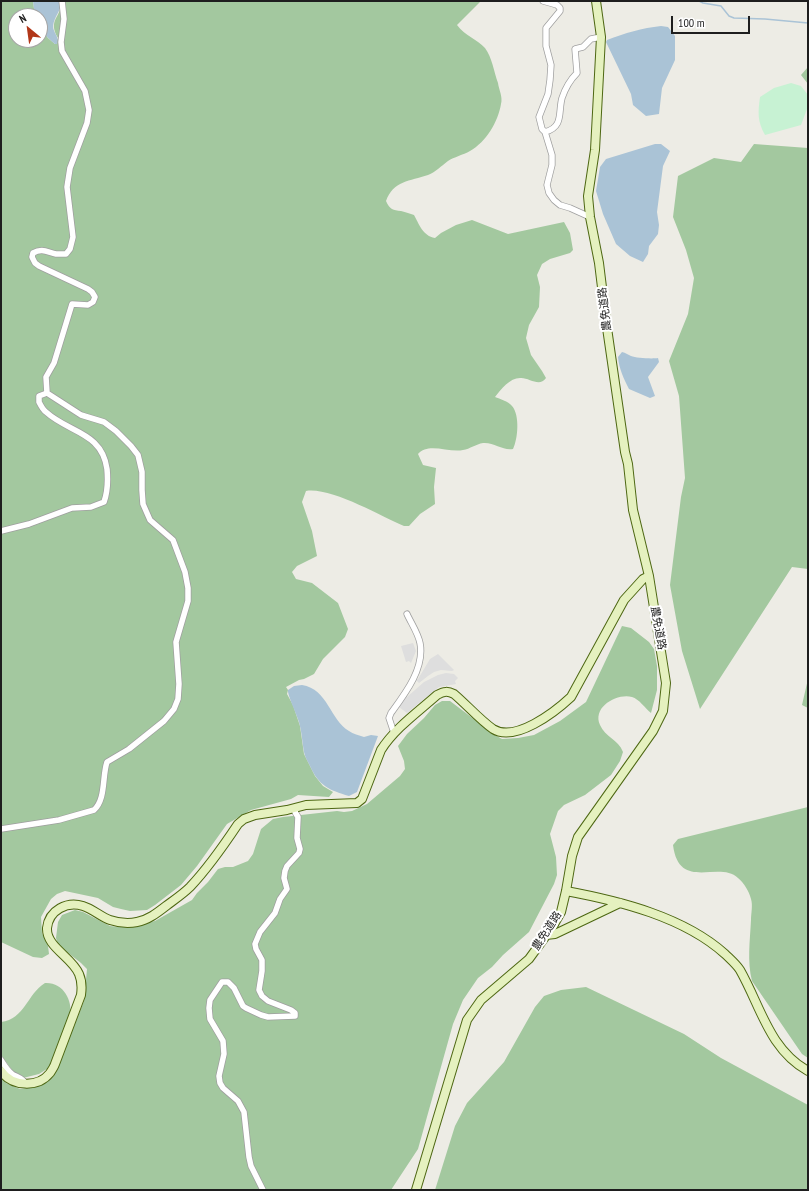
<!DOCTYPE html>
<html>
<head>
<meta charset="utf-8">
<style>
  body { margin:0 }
  #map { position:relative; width:809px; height:1191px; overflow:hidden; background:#edece5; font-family:"PT Sans Narrow",sans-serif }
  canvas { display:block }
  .frame { position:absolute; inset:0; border:2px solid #1e1e1e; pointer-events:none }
  .north { position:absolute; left:8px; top:8px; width:40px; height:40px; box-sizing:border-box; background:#fff; border:1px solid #a5a5a5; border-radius:50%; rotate:331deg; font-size:11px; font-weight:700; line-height:16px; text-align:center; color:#1e1e1e }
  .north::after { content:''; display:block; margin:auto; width:14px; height:18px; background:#b23719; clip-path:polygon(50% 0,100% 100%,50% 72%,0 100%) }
  .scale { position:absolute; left:671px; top:16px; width:79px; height:18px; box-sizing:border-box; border:2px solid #1e1e1e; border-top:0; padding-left:5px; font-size:12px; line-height:14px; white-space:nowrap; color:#1e1e1e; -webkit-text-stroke:3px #fff; paint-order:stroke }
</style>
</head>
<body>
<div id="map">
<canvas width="809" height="1191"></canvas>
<div class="frame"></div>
<div class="north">N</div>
<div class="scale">100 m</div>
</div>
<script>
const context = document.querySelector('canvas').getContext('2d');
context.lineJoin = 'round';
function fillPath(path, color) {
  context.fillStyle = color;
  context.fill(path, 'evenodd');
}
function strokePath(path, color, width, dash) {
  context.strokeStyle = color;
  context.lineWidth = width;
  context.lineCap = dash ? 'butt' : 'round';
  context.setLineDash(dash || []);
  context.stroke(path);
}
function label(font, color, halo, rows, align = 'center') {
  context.font = font + ' "PT Sans Narrow","Noto Sans JP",sans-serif';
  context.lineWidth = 4;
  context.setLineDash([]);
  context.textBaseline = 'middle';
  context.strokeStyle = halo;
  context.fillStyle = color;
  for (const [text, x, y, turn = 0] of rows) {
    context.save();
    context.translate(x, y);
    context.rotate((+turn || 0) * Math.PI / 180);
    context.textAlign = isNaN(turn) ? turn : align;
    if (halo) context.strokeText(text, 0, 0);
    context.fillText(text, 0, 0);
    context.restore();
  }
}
const forest = new Path2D(`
  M1,1H33L35,16H16V40H40V26L48,38L55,44L58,38C47,19 62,18 61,1H481L457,25C465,36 477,39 485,48C492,57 494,72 498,83C499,90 503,97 501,104C498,122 486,142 470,151C463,155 454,157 448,161C441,166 436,172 428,175C410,181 393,181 386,201C390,210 393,210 401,211C406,212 410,214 414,215C419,224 423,236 435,238L441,233L456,225L472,220L508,234L564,222L570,233L573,250L570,253L550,259L542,264L537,275L540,287L539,307L529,325L526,338L531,355L542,371L546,378C539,388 529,377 520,378C510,378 501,389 495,397C500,399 508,401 512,406C520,415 518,439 513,449C503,451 494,442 483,443C476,444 470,449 463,450C449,453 428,442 418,454L423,465L436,468L434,487L435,504L420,514L409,526H404C380,516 331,487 306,491L302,502L312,531L317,556L297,566L292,572L296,579L312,583L338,603L348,629L345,637L323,659L314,674L304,679L299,680L286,687L288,690L287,694L293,705L300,726L304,754L315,776L323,786L333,792L329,797L298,795L291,799L251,810L227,824L197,866L181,885L155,905L147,910L130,911L121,909L113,907L98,898L65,891L57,894L51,899L41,917L42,933L48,946L49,954L42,958L33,957L1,942Z
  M808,67V84L801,75Z
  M754,144L808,148V569L792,567L700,709L682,651L670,585L681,497L685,478L679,396L669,361L688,314L694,278L686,250L673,217L678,176L714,158L741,162Z
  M622,626L631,628L649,642L654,649L657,666V690L651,713C645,708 639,699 632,697C617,693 592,707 600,725C605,737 618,739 623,752L620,761L611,775L585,795L564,805L558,811L550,834L556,857L557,875L554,884L529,932L503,955L492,967L478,978L463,1000L453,1024L418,1149L391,1190H1V1076L6,1083L20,1089L33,1087L45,1083L56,1071L84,1001L87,969L81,963L58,945L56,938L58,922L62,915L75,910L83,912L110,926L118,927L155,921L192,900L197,893L208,882L218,869L225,867H233L248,861L253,854L261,829L273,819L283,817L337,811L344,812L352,811L367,804L400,776L405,769L404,761L398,746L407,734L424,718L435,705L442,701H450L495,735L502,739L518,738L534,735L560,721L586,702Z
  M808,679V708L802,705Z
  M808,807V1058L802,1054L752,981C747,961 750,941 751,920C751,914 753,905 751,899C749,891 744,883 738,878C719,860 679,892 673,845L678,839Z
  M45,983C63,982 73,1000 70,1016L50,1067L39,1074L23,1078L15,1074L1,1055V1022C25,1019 27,994 45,983Z
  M586,987L684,1034L721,1058L808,1105V1190H435L455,1126L467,1103L504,1062L535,1007L544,996L561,990Z`);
const park = new Path2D(`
  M791,83L801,86L808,95L807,109L801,125L765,135C757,121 758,112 760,97L774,88Z`);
const parking = new Path2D(`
  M413,643L416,651L411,663L409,661L406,662L401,646Z
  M438,654L454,670L452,671L441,670L434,672L428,676L419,683L416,680L418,679L430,659Z
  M446,673L454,674L458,678L455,681L456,684L439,687L407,713L399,707L406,696L407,697L424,682L438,675Z`);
const water = new Path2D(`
  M33,1H61C62,10 54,16 53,26C53,33 60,37 57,44H55C44,35 40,30 40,16H35Z
  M661,26L668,27L675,36V60L662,88L659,114L646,116L633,105L631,94L606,42L607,40C625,33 642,28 661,26Z
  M655,144H661L670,151L663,166L657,212L659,225L658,234L649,246L648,254L643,262L630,256L616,244L603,214L596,191L600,167L606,159Z
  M622,352C626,353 627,354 631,356C636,358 652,359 658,358L659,362L648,377L655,396L650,398L629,389C624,379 619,369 618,357Z
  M302,685C328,689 330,720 349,731C353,734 359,735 364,737L371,735L378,736L357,792L349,796C329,790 319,786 310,766C308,762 305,757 304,752C302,742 302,732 299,722C297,715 287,694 288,690L294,686Z`);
const stream = new Path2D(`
  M699,1L703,3L721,6L729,16L734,18L765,19L808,23`);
const street = new Path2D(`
  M543,1L557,5L560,8V11L546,28V46L551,65L550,80L548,94L539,117L542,129L545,132L552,155V165L547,185L549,193L554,200L560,205L570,208L590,217
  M545,132C564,127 558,112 562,98C565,89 570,80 577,73L575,49L583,47L591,39L601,37
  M47,393L46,377L54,363L72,304L88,305L93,302L95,297L92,292L88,289L39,266L35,263L32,257L33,253C42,248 47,252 56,254C59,254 63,254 66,254L70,249L73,237L67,187L70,168L87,123L89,110L85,91L62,51L61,42L64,19L62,1
  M1,531L29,524L72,508L91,507L104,502C108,491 108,480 107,469C102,432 69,433 46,412C43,410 41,406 39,402V396L47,393
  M394,733L389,718L391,713C405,694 425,668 420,643C418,633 411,623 407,614
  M1,829L59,820L94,810C106,799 102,777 107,762L129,749L164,721L174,709L178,699L179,684L176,642L188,601V588L185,572L173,540L150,520L143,504L142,490V472L138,455L131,446L116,431L104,422L81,415L47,393
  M1,1060C4,1065 7,1070 12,1074C17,1077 23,1078 26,1084
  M263,1190L251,1166L249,1157L244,1112L238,1101L223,1088L220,1083L219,1076L224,1054L223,1041L210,1019L209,1008L210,1000L222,982H228L234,988L243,1006L246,1008L261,1015L268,1017L295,1016V1013L291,1010L268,1001L262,996L259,990L262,971V960L256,949L255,944L260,932L275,913L280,899L287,889L284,878L285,871L287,866L299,853L300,849L297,838L298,817L295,812L296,809`);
const secondary = new Path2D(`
  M566,891C620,901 684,917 725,954C730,959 736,964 740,970C761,1007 769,1049 808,1071
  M546,935L555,934L620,903
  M1,1071C12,1087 38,1088 50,1073C52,1070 54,1067 55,1064L81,995C82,988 82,981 79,974C72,957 46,947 47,928C49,910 67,901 83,906C93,909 101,917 110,920C119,923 128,924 137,922C148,920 157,913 166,906C174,900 183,894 190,887C208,868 224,845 238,824L244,819L255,815L287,810L306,805L357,803L362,799L381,750C395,728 418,712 437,695C444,691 448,691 454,694C467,705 480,720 493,729C515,743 555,712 571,697L624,600L643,579L649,576
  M416,1190L467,1020L481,1000L529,959L553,926L561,912L566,891L572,856L578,837L653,731L663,711L666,683L649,576L633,510L628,464L625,452L607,328L599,263L590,217L588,196L595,150L601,37L596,1`);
const streetNames = [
  ["農免道路",605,309,-97],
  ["農免道路",658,628,80],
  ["農免道路",547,931,-57]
];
fillPath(forest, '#a3c89f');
fillPath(park, '#c7f2d3');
fillPath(parking, '#dedede');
fillPath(water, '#aac3d6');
strokePath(stream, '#aac3d6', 1.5);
strokePath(street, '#9f9f9f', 7);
strokePath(secondary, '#4d6712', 10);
strokePath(street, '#fff', 5.5);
strokePath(secondary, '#e5f1bf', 8);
label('11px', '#1e1e1e', '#fff', streetNames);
</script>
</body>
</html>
